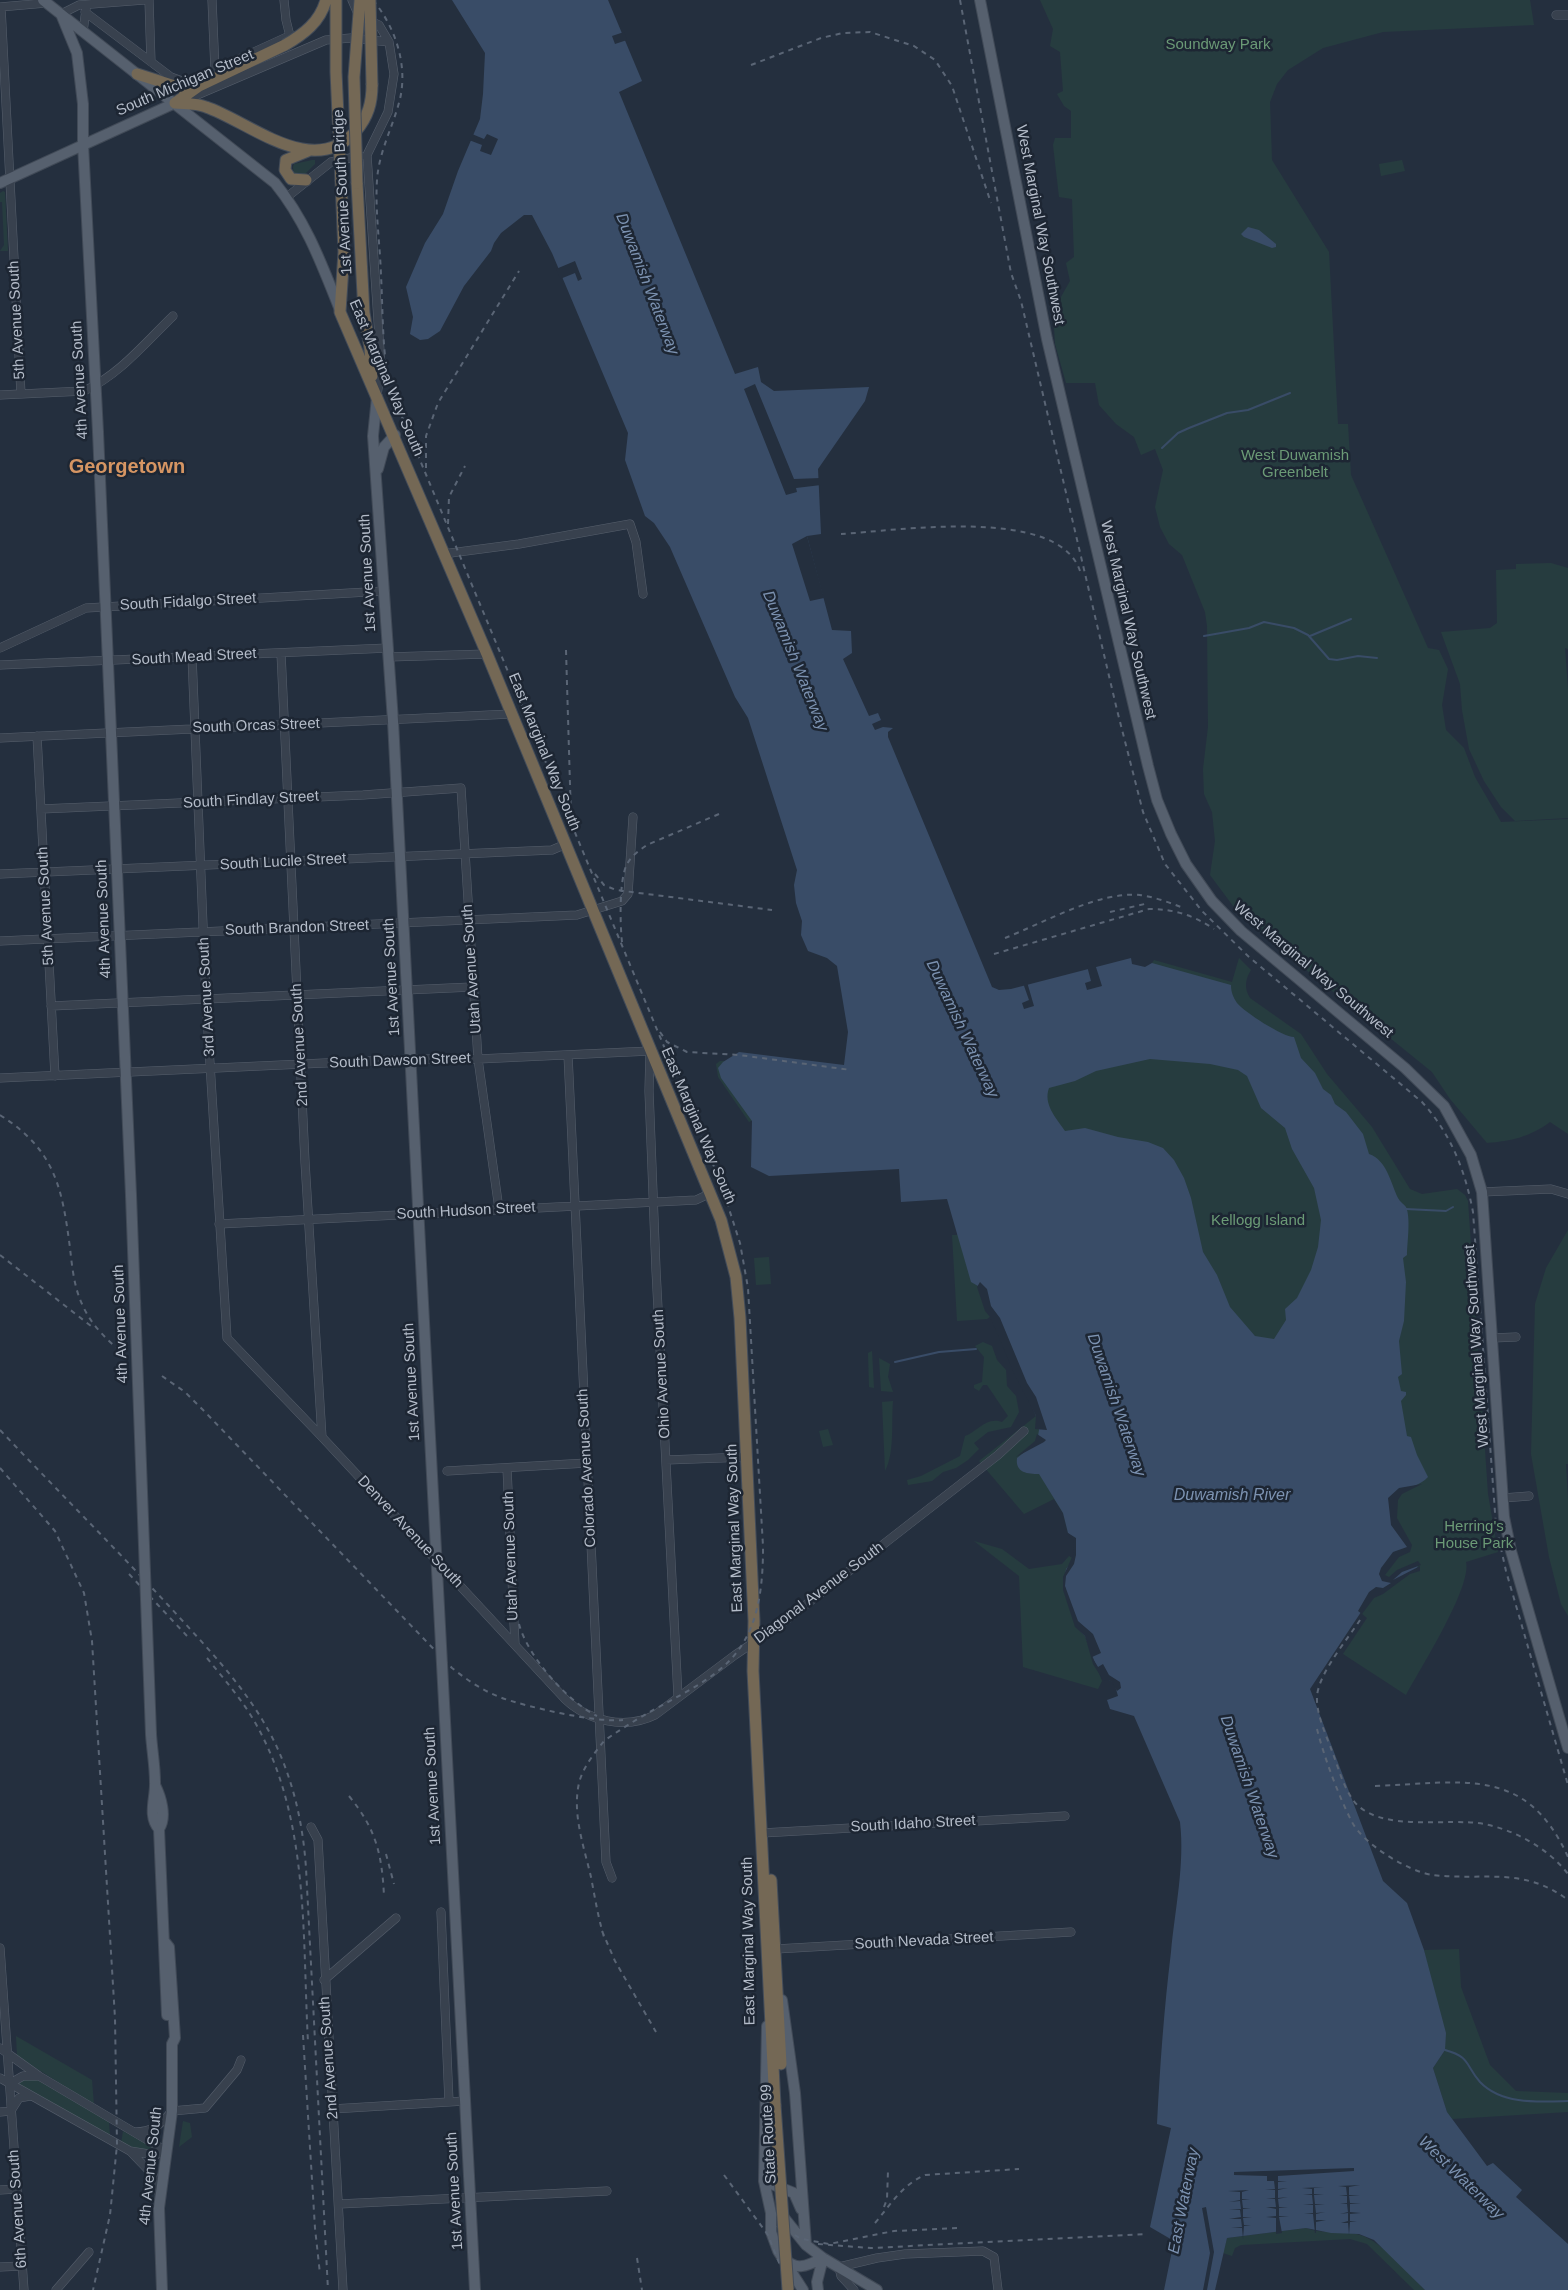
<!DOCTYPE html>
<html>
<head>
<meta charset="utf-8">
<style>
  body { margin:0 }
  canvas { display:block; background:#242f3e }
</style>
</head>
<body>
<canvas width="1568" height="2290"></canvas>
<script>
const context = document.querySelector('canvas').getContext('2d');
context.lineJoin = 'round';
function fillPath(path, color) {
  context.fillStyle = color;
  context.fill(path, 'evenodd');
}
function strokePath(path, color, width, dash) {
  context.strokeStyle = color;
  context.lineWidth = width;
  context.lineCap = dash ? 'butt' : 'round';
  context.setLineDash(dash || []);
  context.stroke(path);
}
function label(font, color, halo, rows, align = 'center') {
  context.font = font + ' Arial,sans-serif';
  context.lineWidth = 5;
  context.setLineDash([]);
  context.textBaseline = 'middle';
  context.strokeStyle = halo;
  context.fillStyle = color;
  for (const [text, x, y, turn = 0] of rows) {
    context.save();
    context.translate(x, y);
    context.rotate((+turn || 0) * Math.PI / 180);
    context.textAlign = isNaN(turn) ? turn : align;
    if (halo) context.strokeText(text, 0, 0);
    context.fillText(text, 0, 0);
    context.restore();
  }
}
const green = new Path2D(`
  M1040,0H1530L1534,25L1383,32L1323,48L1288,70L1277,84L1270,102L1272,160L1329,252L1338,424H1348L1351,475L1428,648L1439,650L1448,669L1442,705L1446,730L1464,748L1475,777L1501,822L1568,819V1134L1550,1122C1530,1137 1511,1141 1487,1143L1450,1099L1432,1072L1242,918L1210,875L1215,841L1212,812L1204,794L1203,769L1208,727L1207,626L1205,612L1182,555L1169,544L1160,527L1155,507L1163,470L1155,449L1141,455L1134,437L1116,424L1099,405L1095,383H1066L1055,344L1053,311L1070,281L1066,263L1074,257L1072,199L1059,197L1053,145L1055,138H1071V111L1064,106L1057,94L1063,91L1060,52L1050,46L1053,29Z
  M312,160H315V164L303,176L294,175L293,167L294,164Z
  M1402,160L1405,171L1381,176L1379,164Z
  M3,191L5,192L8,251H0L4,245L2,202H0V193Z
  M1551,563L1568,568V649L1565,648L1568,689V818L1515,821L1501,807L1484,781L1469,749L1462,710L1460,684L1441,632L1490,628L1497,623L1496,570L1516,569V564Z
  M1239,958L1251,970C1245,979 1244,989 1250,998L1301,1034L1327,1074L1372,1127L1410,1189L1422,1194L1457,1189L1465,1195L1468,1201L1488,1494L1498,1552L1466,1562C1472,1587 1420,1669 1406,1695L1343,1654L1367,1618L1361,1613L1369,1600L1390,1579L1384,1578L1398,1527L1393,1506L1406,1486L1374,1222L1152,963L1154,960L1232,982Z
  M1152,1046L1235,1053L1332,1181L1317,1404L1082,1147L1035,1112L1047,1074Z
  M720,1061H724L757,1118L749,1122L718,1077L716,1064Z
  M957,1229L991,1316L987,1319L957,1321L952,1235H957Z
  M1568,1230V1464H1566L1568,1500V1616L1561,1604L1549,1557L1531,1454L1535,1304L1546,1268Z
  M769,1257L771,1284L756,1285L754,1258Z
  M983,1342L992,1346L997,1360L1006,1370L1007,1386L1016,1396L1019,1412L1011,1427L988,1432L974,1443L979,1449L968,1460L956,1468L943,1472L932,1481L908,1485L907,1480L921,1476L960,1456L965,1436C977,1432 986,1416 1002,1422L1008,1416L987,1385H983L979,1391L974,1388V1385L982,1382L984,1357L975,1346Z
  M872,1351L874,1388L869,1387L868,1353Z
  M879,1358L890,1364L888,1377L893,1392L881,1391Z
  M1018,1377L1075,1465L1085,1636L1102,1681L1098,1689L1023,1667L1019,1576L974,1541L1002,1549L1029,1569L1062,1564L1069,1556L1074,1559V1564L1076,1538L1068,1533L1063,1513L1054,1499L1024,1514L979,1461L1036,1416Z
  M893,1401C891,1423 895,1452 885,1471L882,1402Z
  M828,1429L833,1445L823,1447L819,1431Z
  M1459,1949L1461,1987L1490,2065L1516,2091L1568,2093V2112L1452,2119L1447,2112L1433,2068L1445,2050L1424,1950Z
  M16,2036L92,2080L94,2105L17,2056Z
  M30,2078L39,2081L109,2122L110,2136L19,2084L23,2080Z
  M183,2121L190,2123L192,2137L179,2147Z
  M123,2131L152,2147L151,2151H139L121,2144Z
  M1306,2228C1323,2235 1342,2229 1360,2235C1383,2242 1408,2273 1425,2290H1414L1367,2244L1350,2239L1241,2245L1235,2248L1232,2256L1223,2253L1227,2238Z`);
const water = new Path2D(`
  M452,0H608L642,81L619,92L735,374L758,367L761,382L774,391L869,387L865,401L818,469L821,534L807,536L832,630L851,631L852,653L843,659L869,716L878,713L881,720L872,724L875,730L883,727L893,728L888,732V737L992,987L999,990L1011,989L1131,958L1132,964L1145,967L1152,963L1231,985C1231,992 1233,997 1237,1003C1244,1012 1283,1037 1294,1037L1301,1058L1315,1073L1323,1089L1331,1095L1335,1104L1346,1112L1363,1134L1369,1154C1387,1160 1391,1184 1398,1198C1400,1202 1404,1204 1406,1207C1411,1218 1407,1243 1407,1255L1403,1258L1406,1282L1404,1321L1399,1341L1402,1374L1398,1377L1401,1391L1406,1392V1395L1401,1401L1407,1436L1411,1437L1417,1455L1428,1477C1420,1486 1409,1486 1400,1493C1384,1506 1404,1534 1411,1547L1398,1555L1384,1573L1386,1579L1418,1563L1417,1570L1412,1571L1369,1600L1310,1689L1383,1881L1407,1903L1424,1950L1446,2033L1445,2050L1433,2068L1447,2112L1487,2166L1493,2163L1522,2190L1516,2197L1568,2244V2290H1425L1374,2240L1359,2234L1331,2233L1306,2228L1227,2238L1215,2290H1164L1174,2241L1150,2227L1171,2128L1157,2124C1160,2066 1164,2009 1171,1952C1175,1909 1185,1864 1180,1822L1134,1716L1110,1709L1107,1700L1118,1696L1114,1682L1105,1679L1095,1663L1085,1636L1076,1627L1064,1583L1066,1569L1074,1559L1076,1541L1068,1533L1063,1513L1039,1474C1028,1474 1015,1473 1017,1458L1037,1442L1039,1430L1036,1416L978,1286L971,1282L947,1199L901,1202L899,1169L769,1176L751,1167L752,1121L721,1078L718,1068L723,1062L739,1052L844,1065L848,1032L837,966L827,958L808,951L801,935L802,921L796,903L794,885L797,870L748,718L735,697L670,547L654,523L645,516L625,460L628,433L552,253L532,215H524L501,233L494,243L491,251L464,286L440,331L428,339L420,340L410,334L413,317L406,287L425,243L443,214L458,171L480,119L483,94L485,53ZM1150,1059L1210,1064L1238,1070L1247,1076L1261,1108L1285,1128L1292,1149L1314,1188L1321,1220L1318,1247L1311,1270L1297,1298L1285,1309L1286,1320L1274,1339L1255,1336L1230,1307L1217,1275L1203,1252L1191,1198L1184,1178L1174,1160L1163,1148L1148,1142L1118,1137L1085,1128L1065,1131C1056,1118 1043,1104 1049,1088L1075,1081L1096,1071Z
  M1248,227L1259,230L1276,244V247L1272,248L1244,237L1241,234Z`);
const pier = new Path2D(`
  M624,32L627,40L615,44L612,36Z
  M472,134L484,139L487,134L498,139L491,155L480,151L482,145L469,140Z
  M575,261L582,279L578,281L575,273L560,279L556,269Z
  M755,384L794,479L821,478V485L796,488L797,492L786,495L744,389Z
  M807,536L824,598L810,601L792,544Z
  M1095,964L1102,986L1087,990L1085,983L1091,981L1087,966Z
  M1027,982L1034,1006L1024,1009L1022,1003L1029,1000L1023,983Z
  M980,1282L987,1289L991,1306L1000,1318L1027,1383L1036,1397L1047,1430L1035,1429L1036,1416L1016,1378L990,1317L985,1311L977,1287Z
  M1037,1434L1046,1440L1044,1442L1016,1457L1035,1441Z
  M1422,1484L1402,1494L1398,1500L1397,1518L1412,1545L1410,1552L1399,1557L1385,1575L1389,1577L1397,1570L1418,1561L1421,1565L1402,1572L1393,1580L1420,1566V1571L1410,1574L1383,1594L1374,1598L1362,1614L1358,1611L1369,1592L1376,1587L1383,1588L1391,1583L1382,1581L1379,1574L1381,1568L1393,1552L1407,1547L1391,1525L1388,1498L1399,1488Z
  M1068,1533L1076,1538V1555L1074,1564L1066,1576L1065,1586L1078,1621L1093,1634L1101,1653L1092,1657L1098,1667L1103,1664L1109,1675L1120,1682L1121,1688L1117,1691L1111,1681L1103,1680L1093,1664L1085,1636L1075,1627L1063,1590V1577L1073,1555L1074,1541L1066,1534Z
  M1354,2168V2171L1278,2176V2181L1287,2182H1278V2189L1288,2188L1278,2190V2198L1288,2197L1278,2199L1279,2207H1288L1279,2208V2216L1289,2217H1279L1282,2233L1276,2234V2218L1266,2217L1276,2216V2209L1266,2207H1276L1275,2199H1266L1275,2198V2190L1265,2189H1275L1274,2181H1267V2176L1234,2175V2172Z
  M1360,2185L1349,2187V2195H1360L1349,2196L1350,2203H1361L1350,2204V2212L1361,2213L1350,2214V2221H1357L1350,2222L1349,2235L1348,2223H1341L1348,2221V2213L1340,2214L1348,2212L1347,2204H1340L1347,2203V2196L1339,2195H1347L1346,2187L1338,2186Z
  M1302,2188L1324,2187L1314,2188V2194H1324L1314,2195L1315,2204H1325L1315,2205L1316,2213L1325,2212L1316,2214V2220H1326L1316,2222V2233H1315L1313,2214L1304,2213H1313V2205H1303L1313,2204L1312,2195H1303L1312,2194V2189Z
  M1249,2190L1242,2192V2199H1250L1242,2200L1243,2208H1251L1243,2209V2217H1252L1243,2218L1244,2225H1251L1244,2226L1243,2239L1242,2228H1231L1242,2227L1241,2219H1229L1241,2217L1240,2210H1229L1241,2209L1240,2201L1229,2202L1240,2200V2192L1228,2191Z
  M1206,2207L1214,2252L1207,2290H1203L1210,2253L1202,2208Z`);
const stream = new Path2D(`
  M1162,448L1178,433L1189,428L1227,413L1248,410L1290,393
  M1204,636L1249,628L1264,622L1294,628L1308,635L1329,659L1337,660L1358,656L1377,658
  M1310,636L1351,619
  M1406,1209L1446,1211L1453,1207
  M895,1362L939,1352L976,1349
  M1445,2050C1471,2057 1465,2065 1480,2082C1502,2105 1539,2102 1568,2101`);
const minor = new Path2D(`
  M149,0L151,62
  M212,0L215,70
  M284,0L286,20L291,40
  M352,0L358,14
  M0,7L46,3
  M1,7L21,394
  M85,12L171,77L182,81L195,79L289,36
  M61,14L79,5L144,0
  M1556,15H1568
  M368,20L379,25L389,42L394,74L388,112L367,155L381,366L377,396
  M83,32L86,9
  M183,101L326,40L351,38L389,42
  M287,197L331,162L360,156
  M0,395L84,391C119,375 145,343 173,316
  M443,554L519,544L630,524L636,542L643,594
  M0,648L86,608L385,591
  M281,653L305,1162L322,1437
  M192,656L206,999L227,1338L322,1437L565,1699C588,1721 625,1730 655,1715L735,1655L781,1624L998,1455L1024,1431
  M388,657L487,654
  M0,665L388,648
  M37,736L55,1076
  M0,738L511,714
  M41,809L363,795L461,788L478,1059L499,1209
  M0,874L552,850L566,844
  M0,941L577,915L622,901L628,894L633,817
  M51,1006L472,987
  M568,1055L606,1862L612,1878
  M0,1078L411,1059H478L650,1051L649,1091L656,1270L678,1696
  M1482,1192L1551,1189L1568,1194
  M219,1224L696,1200L711,1193
  M1492,1338L1516,1337
  M666,1460L747,1457
  M507,1468L515,1645
  M447,1471L587,1463
  M1503,1498L1529,1496
  M311,1827L318,1840L343,2290
  M762,1833L1065,1816
  M441,1912L449,2102
  M0,1948L24,2290
  M776,1949L1071,1932
  M324,1980L396,1918
  M0,2048L39,2076L166,2151
  M0,2078L130,2151L155,2155L166,2151
  M9,2084L23,2076H39
  M12,2109L19,2098L30,2096
  M332,2109L465,2101
  M0,2112L11,2111
  M135,2132C153,2132 161,2124 172,2111L205,2108L237,2070L241,2060
  M131,2152L153,2175L160,2196
  M0,2190L17,2189
  M339,2204L607,2191
  M0,2267L22,2266
  M56,2290L89,2252
  M854,2290L841,2276L839,2267L877,2258L905,2254L983,2251L994,2257L998,2290`);
const major = new Path2D(`
  M43,0L275,183C306,221 322,265 340,310
  M980,0L1047,339L1148,766L1157,800L1171,834L1186,864L1212,901L1241,931L1405,1068L1444,1106L1471,1155L1482,1192L1504,1517L1511,1551L1568,1748
  M61,14L77,53L83,104V144L98,432L131,1195
  M0,183L175,103
  M377,397L373,436L393,721L428,1399
  M378,469L384,447L395,435
  M151,1734C152,1750 155,1766 155,1782C156,1797 147,1816 159,1829
  M155,1785C161,1797 167,1817 159,1829L167,2015
  M782,2000L795,2093L806,2245
  M767,2026L764,2181L771,2213V2232L778,2251L803,2290
  M463,2062L475,2290
  M764,2181L794,2193L801,2209
  M781,2214L806,2245L823,2258L877,2290
  M786,2260C798,2272 810,2264 823,2258
  M162,2290L159,2208L172,2111V2044L175,2038L169,1947L165,1942
  M818,2290L817,2282L823,2258`);
const highway = new Path2D(`
  M137,74L181,88L197,86
  M175,103C185,104 196,103 206,107C250,122 313,180 356,131C368,117 372,103 372,85
  M175,103L199,86L285,45
  M306,180L291,179L285,170L286,160L308,151
  M341,181L344,252L340,312L487,654L721,1220L736,1277L740,1318L754,1621L753,1671L775,2105
  M357,183L364,313L370,348L372,376
  M771,1880L781,2064`);
const rail = new Path2D(`
  M373,0C395,27 408,64 400,99C393,127 379,151 377,180C375,211 380,244 381,275C383,312 382,352 390,388L720,1181L740,1243L748,1288L763,1546C764,1685 697,1674 604,1741C594,1754 583,1767 579,1783C572,1814 584,1847 591,1877C595,1898 598,1917 604,1937
  M960,0L1011,273L1021,301L1117,710L1143,812L1165,864L1202,911L1249,957L1422,1102C1451,1134 1465,1170 1473,1212L1496,1526L1506,1571L1568,1785
  M751,65L821,38L843,33L870,32L914,46L935,60L952,86L991,203
  M426,468V436L438,403L519,271
  M448,524L449,497L465,466
  M841,534C896,531 1058,505 1080,571
  M566,650L571,818
  M595,874L604,885L616,890L772,910
  M1110,912L1149,903
  M1005,938C1043,923 1099,891 1140,895C1154,897 1168,902 1181,907
  M622,942C620,925 619,879 627,864C632,855 640,850 647,845L719,814
  M994,954L1149,909C1174,909 1193,915 1214,929
  M660,1032L667,1042L687,1052L739,1055L851,1070
  M0,1115C55,1150 62,1187 70,1248C72,1266 74,1287 82,1304C92,1327 109,1342 129,1358
  M0,1255L91,1326
  M162,1376L185,1392L205,1412L452,1668C467,1680 483,1691 502,1698C528,1707 596,1723 623,1720
  M0,1430C56,1489 113,1546 169,1606C208,1649 249,1690 275,1743C294,1783 303,1825 306,1868L328,2290
  M0,1468L55,1531L84,1593L92,1641L115,2018L117,2145L110,2215L93,2290
  M129,1574L187,1636
  M1360,1620C1347,1640 1319,1673 1317,1696C1316,1714 1326,1735 1332,1751C1338,1767 1343,1786 1353,1800C1378,1834 1449,1817 1484,1824C1515,1830 1549,1849 1568,1874
  M519,1624C528,1657 567,1701 597,1716
  M207,1658C223,1678 240,1697 253,1719C310,1815 302,1934 308,2042
  M1317,1729C1324,1757 1339,1797 1352,1822C1363,1844 1409,1872 1433,1875C1483,1881 1523,1866 1568,1900
  M1375,1786C1461,1783 1526,1764 1568,1857
  M349,1796C376,1829 382,1854 384,1896
  M386,1854L394,1884
  M602,1931L615,1961L656,2032
  M303,2035L315,2228L320,2274
  M724,2175L768,2235L790,2290
  M884,2207L887,2199L888,2171
  M875,2223C891,2204 902,2185 925,2175L1019,2169
  M777,2226L802,2239L829,2244L894,2231L959,2228
  M818,2244L871,2248L1146,2234
  M637,2258L642,2290`);
const majorBridge = new Path2D(`
  M131,1195L151,1734
  M428,1399L463,2062`);
const highwayBridge = new Path2D(`
  M336,0V72L341,181
  M370,0L372,85
  M285,45C304,34 320,22 326,0
  M357,183L354,77L360,0
  M775,2105L788,2290`);
const parkNames = [
  ["Soundway Park",1218,45],
  ["West Duwamish",1295,456],
  ["Greenbelt",1295,473],
  ["Kellogg Island",1258,1221],
  ["Herring's",1474,1527],
  ["House Park",1474,1544]
];
const streetNames = [
  ["South Michigan Street",185,83,-23],
  ["1st Avenue South Bridge",343,192,-93],
  ["West Marginal Way Southwest",1040,225,79],
  ["5th Avenue South",17,320,-93],
  ["East Marginal Way South",386,378,67],
  ["4th Avenue South",80,380,-93],
  ["1st Avenue South",368,573,-93],
  ["South Fidalgo Street",188,602,-3],
  ["West Marginal Way Southwest",1128,620,77],
  ["South Mead Street",194,657,-3],
  ["South Orcas Street",256,726,-2],
  ["East Marginal Way South",544,752,68],
  ["South Findlay Street",251,800,-3],
  ["South Lucile Street",283,862,-3],
  ["5th Avenue South",46,906,-93],
  ["4th Avenue South",104,919,-92],
  ["South Brandon Street",297,928,-2],
  ["Utah Avenue South",472,969,-94],
  ["West Marginal Way Southwest",1313,970,40],
  ["1st Avenue South",392,977,-93],
  ["3rd Avenue South",207,997,-93],
  ["2nd Avenue South",300,1045,-93],
  ["South Dawson Street",400,1061,-2],
  ["East Marginal Way South",698,1126,67],
  ["South Hudson Street",466,1211,-3],
  ["4th Avenue South",121,1324,-92],
  ["West Marginal Way Southwest",1477,1346,-94],
  ["Ohio Avenue South",662,1374,-93],
  ["1st Avenue South",412,1382,-93],
  ["Colorado Avenue South",587,1468,-93],
  ["East Marginal Way South",735,1528,-92],
  ["Denver Avenue South",410,1532,47],
  ["Utah Avenue South",511,1556,-92],
  ["Diagonal Avenue South",819,1593,-37],
  ["1st Avenue South",433,1786,-93],
  ["South Idaho Street",913,1824,-3],
  ["East Marginal Way South",749,1941,-91],
  ["South Nevada Street",924,1941,-3],
  ["2nd Avenue South",329,2058,-94],
  ["State Route 99",769,2134,-93],
  ["4th Avenue South",151,2166,-84],
  ["1st Avenue South",455,2191,-93],
  ["6th Avenue South",18,2209,-94]
];
const waterNames = [
  ["Duwamish Waterway",647,284,69],
  ["Duwamish Waterway",795,661,68],
  ["Duwamish Waterway",962,1029,65],
  ["Duwamish Waterway",1116,1405,71],
  ["Duwamish River",1232,1496],
  ["Duwamish Waterway",1249,1787,71],
  ["West Waterway",1461,2178,44],
  ["East Waterway",1184,2201,-79]
];
const districtNames = [
  ["Georgetown",127,467]
];
fillPath(green, '#263c3f');
fillPath(water, '#394c67');
fillPath(pier, '#242f3e');
strokePath(stream, '#394c67', 2);
strokePath(minor, '#565f6c', 9);
strokePath(major, '#414a57', 12);
strokePath(highway, '#434c59', 13);
strokePath(minor, '#38414e', 8);
strokePath(major, '#56606e', 10);
strokePath(highway, '#746855', 11);
strokePath(rail, '#5a6575', 2, [5, 5]);
strokePath(majorBridge, '#414a57', 12, []);
strokePath(highwayBridge, '#434c59', 13, []);
strokePath(majorBridge, '#56606e', 10);
strokePath(highwayBridge, '#746855', 11);
label('15px', '#6b9a76', '#1d2633', parkNames);
label('15px', '#b4bcc9', '#1d2633', streetNames);
label('italic 16px', '#7c92b1', '#1d2633', waterNames);
label('bold 20px', '#d59563', '#1d2633', districtNames);
</script>
</body>
</html>
